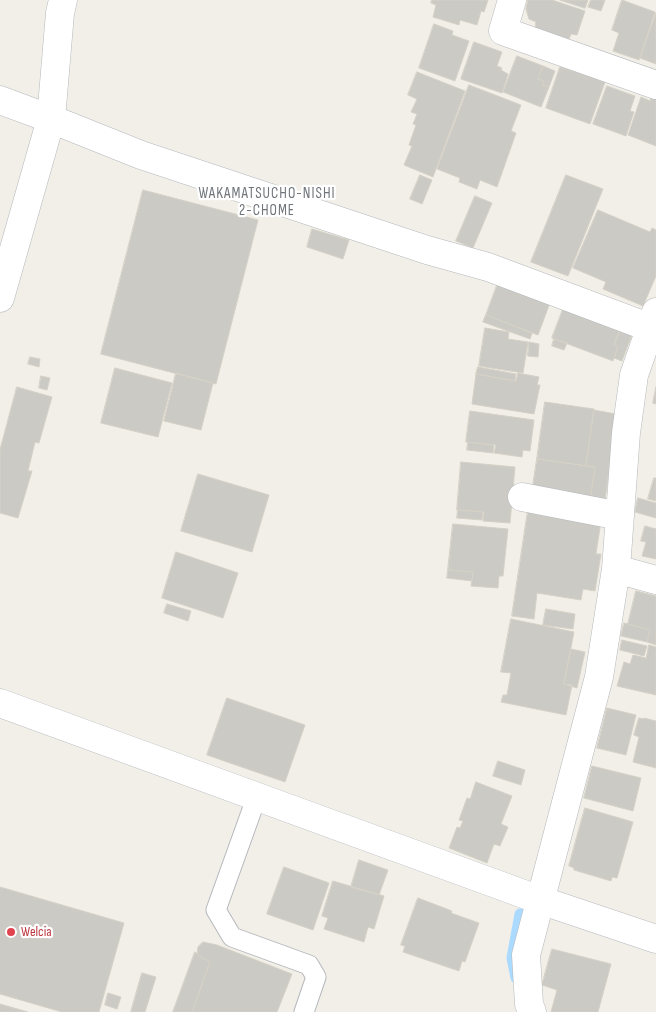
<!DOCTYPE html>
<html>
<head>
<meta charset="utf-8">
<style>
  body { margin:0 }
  canvas { display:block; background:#f1efe8 }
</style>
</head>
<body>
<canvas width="656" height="1012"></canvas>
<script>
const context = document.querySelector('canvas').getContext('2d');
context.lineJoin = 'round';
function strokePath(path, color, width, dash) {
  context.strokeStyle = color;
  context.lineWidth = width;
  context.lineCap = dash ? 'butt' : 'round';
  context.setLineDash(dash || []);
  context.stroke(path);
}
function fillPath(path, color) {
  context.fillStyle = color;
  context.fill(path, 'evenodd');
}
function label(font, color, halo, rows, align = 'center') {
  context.font = font + ' "Sofia Sans Condensed",sans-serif';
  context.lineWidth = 4.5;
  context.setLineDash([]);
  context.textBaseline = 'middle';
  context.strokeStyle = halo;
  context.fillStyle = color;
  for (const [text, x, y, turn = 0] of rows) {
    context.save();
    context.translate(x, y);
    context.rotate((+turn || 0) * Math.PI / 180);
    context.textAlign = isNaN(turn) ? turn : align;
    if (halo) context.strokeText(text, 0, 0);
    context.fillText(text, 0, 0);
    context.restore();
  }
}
const stream = new Path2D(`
  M516,978L512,958L520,914`);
const building = new Path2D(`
  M432,0H488L484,12L481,11L477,25L460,20L459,25L433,17L436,5L431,3Z
  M528,0H552L585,11L577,35L571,34L569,39L535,28L536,22L529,19L526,9Z
  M560,0H588L585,8Z
  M591,0H605L601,11L588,7Z
  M622,0L655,12L639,60L613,51L619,33L612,30Z
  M656,13V64L640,58Z
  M434,24L453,31L452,35L469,41L455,81L419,68Z
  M474,42L502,52L497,66L502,68L501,70L508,74L502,93L461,79Z
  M517,56L543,66L538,79L544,81L543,85L549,87L541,107L503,92Z
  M543,66L555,71L549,87L543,85L544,81L538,79Z
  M560,67L605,82L590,124L546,108Z
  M417,72L465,91L433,177L404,165L412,146L409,145L416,125L413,124L417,114L411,112L417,99L408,95Z
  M469,85L521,105L511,131L516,133L497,187L480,180L477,189L459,182L460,178L437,169Z
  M607,86L635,96L630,111L634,112L626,136L593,124Z
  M651,96L656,98V146L628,135L641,97L650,101Z
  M420,175L432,180L422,204L410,199Z
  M566,175L603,189L568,276L531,262Z
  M143,190L258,220L216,384L101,354Z
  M475,196L492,203L473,248L456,241Z
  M598,210L650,232L652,228L656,230V276L643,306L603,289L606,282L573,268Z
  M312,229L349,240L343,259L307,247Z
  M499,280L551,300L538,335L486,315Z
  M565,304L622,326L614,345L618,347L613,361L552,338Z
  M486,315L532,333L530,339L483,322Z
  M621,327L633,332L622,361L614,358L618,347L614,345Z
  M485,328L509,332L508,339L528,342L523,373L479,366Z
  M554,339L567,343L564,350L552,346Z
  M529,342L539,344L538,357L528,356Z
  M30,357L40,359L39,367L28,364Z
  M478,367L516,374L515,381L476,374Z
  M115,368L172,383L158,437L101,423Z
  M176,373L213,383L201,430L164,421Z
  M518,373L539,377L537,385H540L534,414L472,404L476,374L516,381Z
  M41,376L50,378L47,390L39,388Z
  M17,387L52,397L39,443L35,442L28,471H32L18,518L0,513V450Z
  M656,387V404L653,403Z
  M545,402L594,409L586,466L537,459Z
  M594,410L616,414L605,501L590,500L595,467L586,466Z
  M470,411L534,420L530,451L523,450L522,457L494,453L496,445L466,442Z
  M468,442L494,445L493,453L467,450Z
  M537,459L595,467L590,500L532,492Z
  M461,462L515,467L510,523L483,521L484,512L457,510Z
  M198,474L269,495L252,552L181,531Z
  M654,478H656V501L648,499Z
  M638,498L656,503V518L635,512Z
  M458,510L483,512L482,520L457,518Z
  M528,510L601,521L596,554H601L595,591L583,589L581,600L537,593L534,619L512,616Z
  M453,524L508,529L503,576H499L498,588L471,586L473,572L448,570Z
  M645,526L656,529V528V559L642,556L646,542L641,541Z
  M176,552L238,573L223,618L162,598Z
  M448,570L473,572L472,581L447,578Z
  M636,591L656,596V645L647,642L650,630L628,624Z
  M167,604L191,611L188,621L164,613Z
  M546,609L575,614L573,629L543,625Z
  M511,619L574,632L564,684L572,685L566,715L501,702L503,695H507L511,673L501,672Z
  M624,623L650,630L647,642L621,636Z
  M622,640L647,646L644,656L620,650Z
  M649,645L656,647V695L617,686L624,662L630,664L633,655L646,658Z
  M571,649L585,652L577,688L564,684Z
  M227,698L305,725L285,782L207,755Z
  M607,708L636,715L626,755L597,748Z
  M639,718L644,719V718L656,721V768L633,762L639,737L634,735Z
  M498,761L525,770L521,785L493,776Z
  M592,766L641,778L633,811L584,798Z
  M476,782L512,796L501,824L508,827L500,846L494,844L487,863L449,848L457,827L460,828L463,821L459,820L467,798L470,799Z
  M585,808L633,822L617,878L612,877L611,881L574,870V868L569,866Z
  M359,860L388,870L379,895L351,887Z
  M284,867L329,883L313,930L267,914Z
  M333,881L384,896L374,929L368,927L364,942L324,929L328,918L322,916Z
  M0,887L124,923L99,1012H62L0,994Z
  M418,898L452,911L451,913L479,923L465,962L462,961L459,971L403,952L405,946L401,945Z
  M203,942L217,945L292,974L277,1012H192L210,962L199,956L197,953L198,947Z
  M552,949L611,964L598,1012H551L557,990L542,985Z
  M195,952L199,956L210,962L192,1012H173Z
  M142,973L156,977L145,1012H131Z
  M108,993L121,997L117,1009L105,1005Z
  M0,1004L28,1012H0Z`);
const service = new Path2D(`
  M257,796L216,910L232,937L309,965L316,977L304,1012`);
const minor = new Path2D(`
  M63,0L60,13L51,119L141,155L427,250L488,267L656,330
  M512,0L503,31L656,85
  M522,497L620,516
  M616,569L656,580
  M0,703L540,900L656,939
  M532,1012L529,1004L526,955L599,677L616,569L626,433L634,375L656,312`);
const tertiary = new Path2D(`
  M0,100L51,119L0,298`);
const markers = [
  [11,932,5,"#e0444e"]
];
const healthNames = [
  ["Welcia",21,932]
];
const neighbourhoodNames = [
  ["WAKAMATSUCHO-NISHI",267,194],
  ["2-CHOME",267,211]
];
strokePath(stream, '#aadaff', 11);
fillPath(building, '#cccac5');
strokePath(building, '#d6d1c6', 1);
strokePath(service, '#b5b8bc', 21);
strokePath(minor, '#b5b8bc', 29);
strokePath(tertiary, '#b5b8bc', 29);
strokePath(service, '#fff', 19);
strokePath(minor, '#fff', 28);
strokePath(tertiary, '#fff', 28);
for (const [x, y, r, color] of markers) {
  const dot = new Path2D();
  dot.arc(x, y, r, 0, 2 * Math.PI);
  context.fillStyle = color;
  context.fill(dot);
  strokePath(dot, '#fff', 2);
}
label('14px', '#be3a42', '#fff', healthNames, 'left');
context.letterSpacing = '1px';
label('15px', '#70757a', '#fff', neighbourhoodNames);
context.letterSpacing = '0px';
</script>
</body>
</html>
